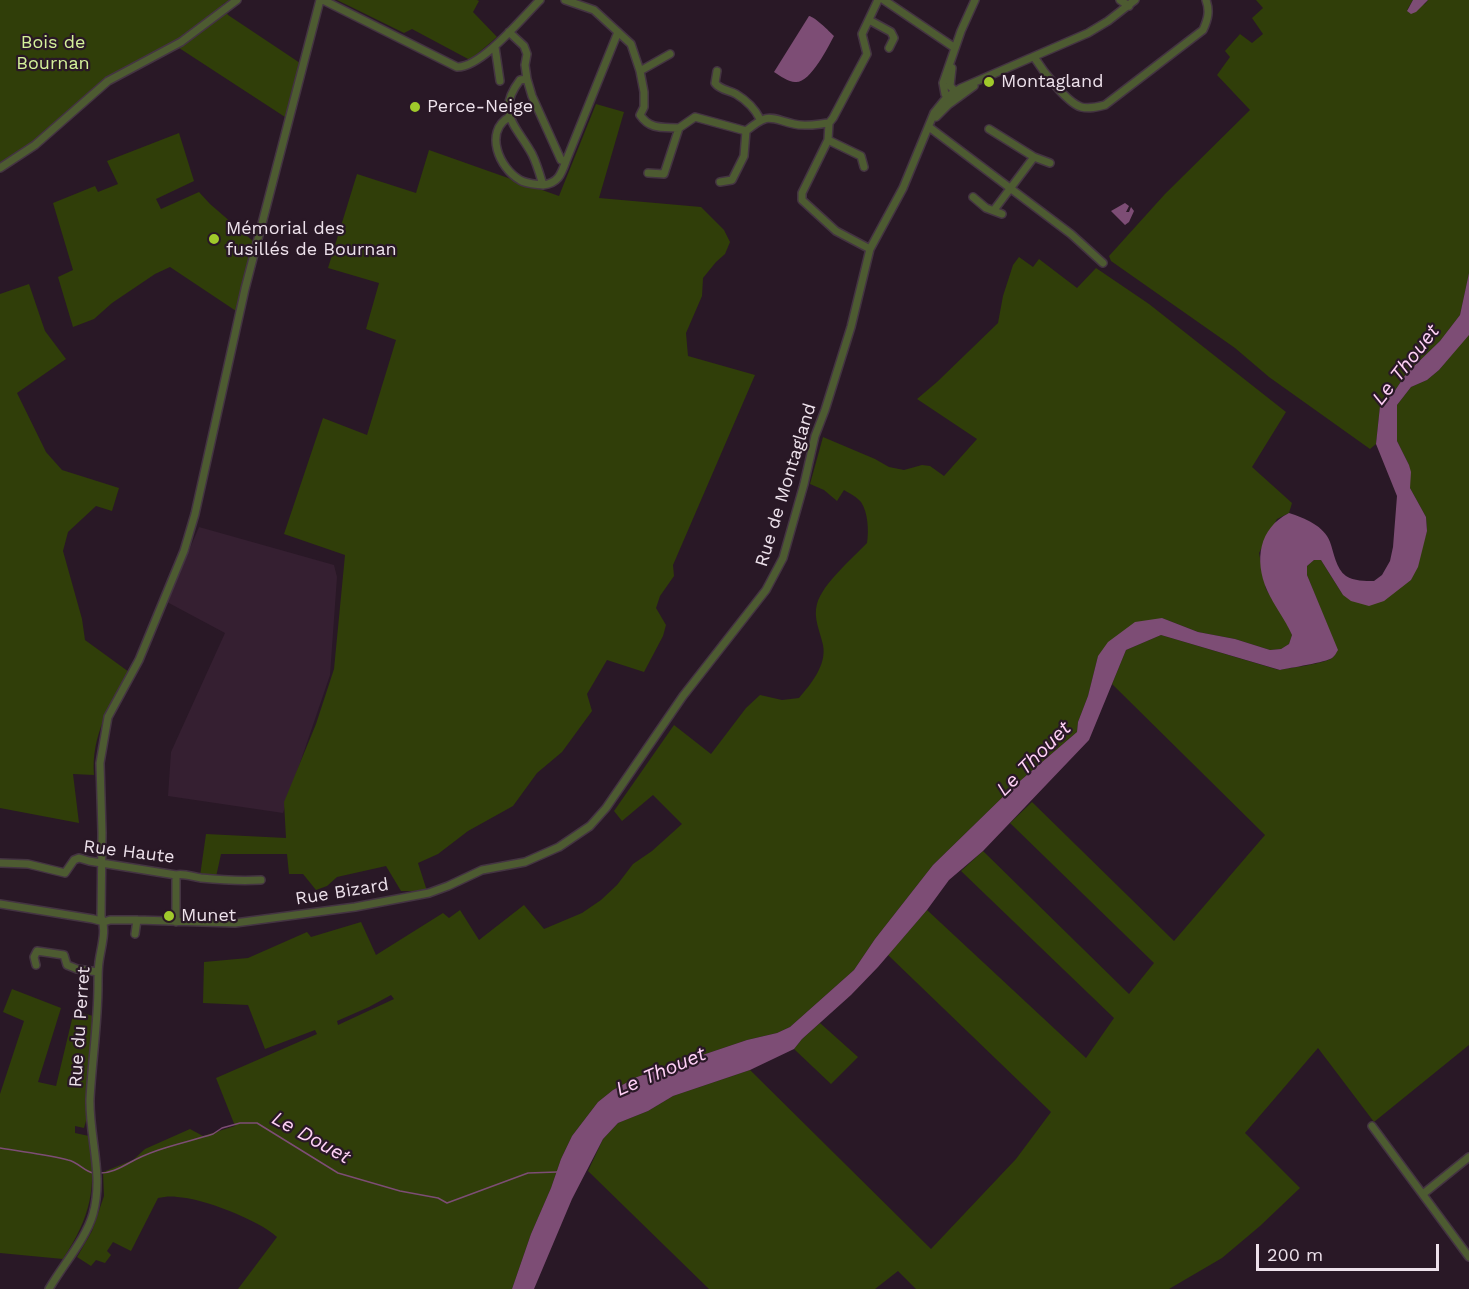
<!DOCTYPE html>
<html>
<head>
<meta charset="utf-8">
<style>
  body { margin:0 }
  #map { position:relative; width:1469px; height:1289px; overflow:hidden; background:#291826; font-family:"Work Sans",sans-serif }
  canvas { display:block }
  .scale { position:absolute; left:1256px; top:1244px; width:183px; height:27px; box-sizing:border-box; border:3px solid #ede1eb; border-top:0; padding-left:8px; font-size:18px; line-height:21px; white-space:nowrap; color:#ede1eb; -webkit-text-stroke:4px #291826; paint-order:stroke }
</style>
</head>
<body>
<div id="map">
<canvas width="1469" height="1289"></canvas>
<div class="scale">200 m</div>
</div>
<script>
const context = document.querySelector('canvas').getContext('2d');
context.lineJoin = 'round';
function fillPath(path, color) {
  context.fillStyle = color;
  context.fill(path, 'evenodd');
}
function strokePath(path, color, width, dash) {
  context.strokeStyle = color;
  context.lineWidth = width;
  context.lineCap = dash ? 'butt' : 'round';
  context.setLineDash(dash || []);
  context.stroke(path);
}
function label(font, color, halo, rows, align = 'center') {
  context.font = font + ' "Work Sans",sans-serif';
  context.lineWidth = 4.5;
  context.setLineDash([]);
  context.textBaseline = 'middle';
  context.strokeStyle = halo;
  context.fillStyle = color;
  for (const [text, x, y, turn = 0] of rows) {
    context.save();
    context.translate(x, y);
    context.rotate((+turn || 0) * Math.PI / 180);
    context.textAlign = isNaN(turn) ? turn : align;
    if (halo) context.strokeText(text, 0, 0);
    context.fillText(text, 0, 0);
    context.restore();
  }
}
const built = new Path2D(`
  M199,527L334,565L337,577L330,675L283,813L168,796L171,752L225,633L167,602Z`);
const green = new Path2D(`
  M0,0H229L222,5L228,15L300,63L285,117L173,44L107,78L84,97L29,147L0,164Z
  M337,0H477L479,1L473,12L497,37L470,60L412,29L404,33Z
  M1256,0H1413L1407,10L1425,4L1428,0H1469V273L1460,315L1440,341L1406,374L1394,392L1380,406L1376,444L1370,449L1269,377L1235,348L1111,261L1109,256L1165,194L1250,110L1217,75L1230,57L1225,51L1240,34L1252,43L1263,34L1252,18L1263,8Z
  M596,104L624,112L599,198L701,207L724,230L730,242L725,254L716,262L703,278L702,296L686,333L688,356L755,375L673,565L674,576L660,596L656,608L666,625L663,636L644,672L607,660L587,694L592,711L562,752L537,773L513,806L468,831L438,854L418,863L427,891H401L386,866L337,877L327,886L316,890L303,874H289L287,854H221L216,877L200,876L206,834L286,838L284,802L316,724L334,669L345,555L284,534L323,418L367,435L396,340L366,329L379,283L328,268L357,174L416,193L429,150L559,196Z
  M179,133L194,181L156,199L161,209L199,192L210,204L254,242L236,311L170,267L155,274L112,303L94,319L73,327L58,277L73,270L53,203L95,186L98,192L118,184L107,161Z
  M1019,257L1033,267L1039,259L1077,288L1096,268L1149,304L1286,412L1252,467L1292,503L1289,513L1277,519L1259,553L1266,589L1285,619L1292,635L1289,644L1281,649L1270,650L1235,639L1198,632L1162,618L1098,656L1088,696L1078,722L1077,732L1013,787L933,865L875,939L854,970L790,1027L777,1033L747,1040L637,1077L613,1090L598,1102L572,1136L561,1159L551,1188L531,1234L512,1289H238L277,1237C259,1220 202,1198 177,1197C170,1196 164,1197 158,1198L131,1251L113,1242L107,1251L111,1255L105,1263L96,1260L91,1266L77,1257L92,1231L104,1196L103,1172L133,1160L145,1149L190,1129L203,1136L235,1126L216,1078L317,1034L315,1030L265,1049L248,1005L203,1003L204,962L248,958L307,932L311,937L361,922L376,955L443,913L449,918L460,910L479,940L524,905L544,929L582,913L601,900L617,885L633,864L652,851L682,824L653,795L622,821L614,811L674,725L711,754L746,708L760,695L782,700L799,698C811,684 827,665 823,645C820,631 813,618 817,604C823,583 852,559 867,543C869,531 868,512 861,502C857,497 849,493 844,490L837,501L824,490L810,484L823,437L875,459L889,467L904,470L922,465L930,466L944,476L977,439L917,399L937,382L998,323L1003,296L1013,265ZM391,995L394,999L338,1025L337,1021L369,1007Z
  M29,284L45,331L66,359L17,393L46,452L62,470L119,488L112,511L96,506L68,532L63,551L82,619L85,640L129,672C110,704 91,736 94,775L73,774L79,823L0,808V294Z
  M1469,334V1045L1374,1122L1318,1048L1245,1133L1300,1188L1260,1226L1222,1258L1169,1289H916L898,1271L875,1289H709L588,1171L603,1139L618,1123L648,1111L673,1096L750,1070L931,1249L1016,1159L1051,1112L888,955L927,910L1086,1058L1114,1018L961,871L983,851L1129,994L1154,963L1010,823L1032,802L1174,941L1265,835L1112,684L1126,650L1161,635L1279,670C1290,668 1327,663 1332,658C1335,656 1336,653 1337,650L1307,575V566L1314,560H1321L1343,595L1400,587L1411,580L1427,531L1426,517L1410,488L1409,465L1397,441V405L1411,387L1427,380L1439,370Z
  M12,989L61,1008L38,1082L56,1086L74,1011L97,1017L86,1121L84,1128L75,1126V1133L89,1136C97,1188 91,1216 63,1259L0,1253V1094L24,1021L3,1012Z
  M820,1023L858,1057L831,1084L794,1049L802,1039Z`);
const water = new Path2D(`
  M1413,0H1428L1416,12L1411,14L1407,11Z
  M809,16C815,17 829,31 834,36C828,47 810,84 795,82C789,82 780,76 774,72Z
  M1125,203L1129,206L1126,212H1129L1131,207L1134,211L1129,222L1125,225L1111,211Z
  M1469,273V335L1439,370L1427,380L1411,387L1397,405V441L1409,465L1411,472L1410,488L1426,517L1427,531L1418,567L1411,580L1384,601L1369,606L1351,601L1343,595L1321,560H1314L1307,566V575L1338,650C1336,653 1335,656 1332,658C1327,662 1289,668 1280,670L1161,635L1126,650L1089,740L983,851L949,880L927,910L878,967L851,995L802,1039L794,1049L750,1070L673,1096L648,1111L618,1123L603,1139L572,1199L534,1289H512L531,1234L551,1188L561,1159L572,1136L598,1102L613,1090L637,1077L747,1040L777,1033L790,1027L854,970L875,939L933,865L1013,787L1077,732L1078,722L1088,696L1098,656L1108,642L1135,622L1162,618L1198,632L1235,639L1270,650L1281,649L1289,644L1292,635C1285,619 1274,606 1267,590C1254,560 1259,528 1289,513C1305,518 1324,526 1330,542C1334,553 1336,569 1346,576C1354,581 1365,581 1374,581L1382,575L1390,561L1393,547L1397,496L1376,444L1380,406L1394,392L1406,374L1440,341L1460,315Z`);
const stream = new Path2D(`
  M0,1148C22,1152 46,1154 68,1160C78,1162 84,1171 93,1173
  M98,1173C109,1174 120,1168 129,1163C155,1148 185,1143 213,1134L222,1128L240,1123H257L338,1173L400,1191L438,1198L447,1203L528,1173L557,1172`);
const minor = new Path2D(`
  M323,0L457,67C481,68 523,17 540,0
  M565,0L594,10L631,44L640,71L644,92V107L640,115C650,130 663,127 679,128
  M884,0L955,48
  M1120,0L1129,6
  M869,20L891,32L894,38L889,48
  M509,32L524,46L527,54L525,65L527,79L532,96L561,160L566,161L618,32
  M495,47L500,81
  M1034,57C1043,71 1066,102 1081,107C1089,109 1097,107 1105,105L1203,30C1208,19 1210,11 1206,0
  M952,68L950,86L955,91
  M640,71L670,54
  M717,71L715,83C720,90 729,90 736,94C746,100 755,109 760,119
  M527,79L520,80C495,113 516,125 532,154C537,164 540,175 543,185C558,183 561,175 566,161
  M958,97H947L945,94L943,83L961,31L975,0
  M509,117C484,132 499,168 520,180C526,184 536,184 543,185
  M936,117L948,105L974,86
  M829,123L828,140L802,193V200L836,231L870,249
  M929,127L1071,234L1103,263
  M989,129L1034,157L1050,163
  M828,140L861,156L864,167
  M0,168L35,145L108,81L181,42L237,0
  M648,173L664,174L679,128L695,117L746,131
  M720,182L732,180L744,156L746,131C769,112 769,118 794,124C805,127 818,124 829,123L833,118L867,54L862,34L878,0
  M973,197L986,208L1002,214
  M994,210L1034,157
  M0,863L28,864L65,873L74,860L79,858L89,861L176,875C184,873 193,877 201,878C221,880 241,881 261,880
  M0,904L93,919L104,922
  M104,922L110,920H137L235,923L355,907L429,893L448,886L482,870L525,862L559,847L590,826L606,808L683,696L766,590L783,558L804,484L815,436L825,410L851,327L870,249L903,188L934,113L947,97L961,88L1088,33L1108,21L1135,0
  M176,922V875
  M135,934L137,920
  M36,965L34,957L37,951L64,955L67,965L77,969L98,972
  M1372,1126L1469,1257
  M1423,1194L1469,1157
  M49,1289C62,1266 86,1239 93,1214C104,1175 89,1137 90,1099C92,1061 98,1023 98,985C98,977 98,969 99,962C101,947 107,930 101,917L102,833L100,763L108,717L139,660L184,551L195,514L245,289L320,0`);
const markers = [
  [989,82,6,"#a0c92b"],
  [415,107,6,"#a0c92b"],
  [214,239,6,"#a0c92b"],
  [169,916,6,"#a0c92b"]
];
const parkNames = [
  ["Bois de",53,43],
  ["Bournan",53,64]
];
const poiNames = [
  ["Montagland",1001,82],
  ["Perce-Neige",427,107],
  ["Mémorial des",226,229],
  ["fusillés de Bournan",226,250],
  ["Munet",181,916]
];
const streetNames = [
  ["Rue de Montagland",786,485,-73],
  ["Rue Haute",129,852,7],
  ["Rue Bizard",342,892,-9],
  ["Rue du Perret",80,1027,-86]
];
const waterNames = [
  ["Le Thouet",1406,365,-52],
  ["Le Thouet",1034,759,-45],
  ["Le Thouet",661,1072,-23],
  ["Le Douet",311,1138,29]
];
fillPath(built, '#351f31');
fillPath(green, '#303e09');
fillPath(water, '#7d4d75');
strokePath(stream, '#7d4d75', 1.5);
strokePath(minor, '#443442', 10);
strokePath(minor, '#4d5b31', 7);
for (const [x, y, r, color] of markers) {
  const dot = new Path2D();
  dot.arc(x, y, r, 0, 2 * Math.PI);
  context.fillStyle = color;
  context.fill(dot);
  strokePath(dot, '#291826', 2);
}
label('18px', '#d4f19a', '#291826', parkNames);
label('18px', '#ede1eb', '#291826', poiNames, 'left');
label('18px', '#ede1eb', '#291826', streetNames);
label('italic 20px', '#ffd1f6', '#291826', waterNames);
</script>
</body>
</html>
